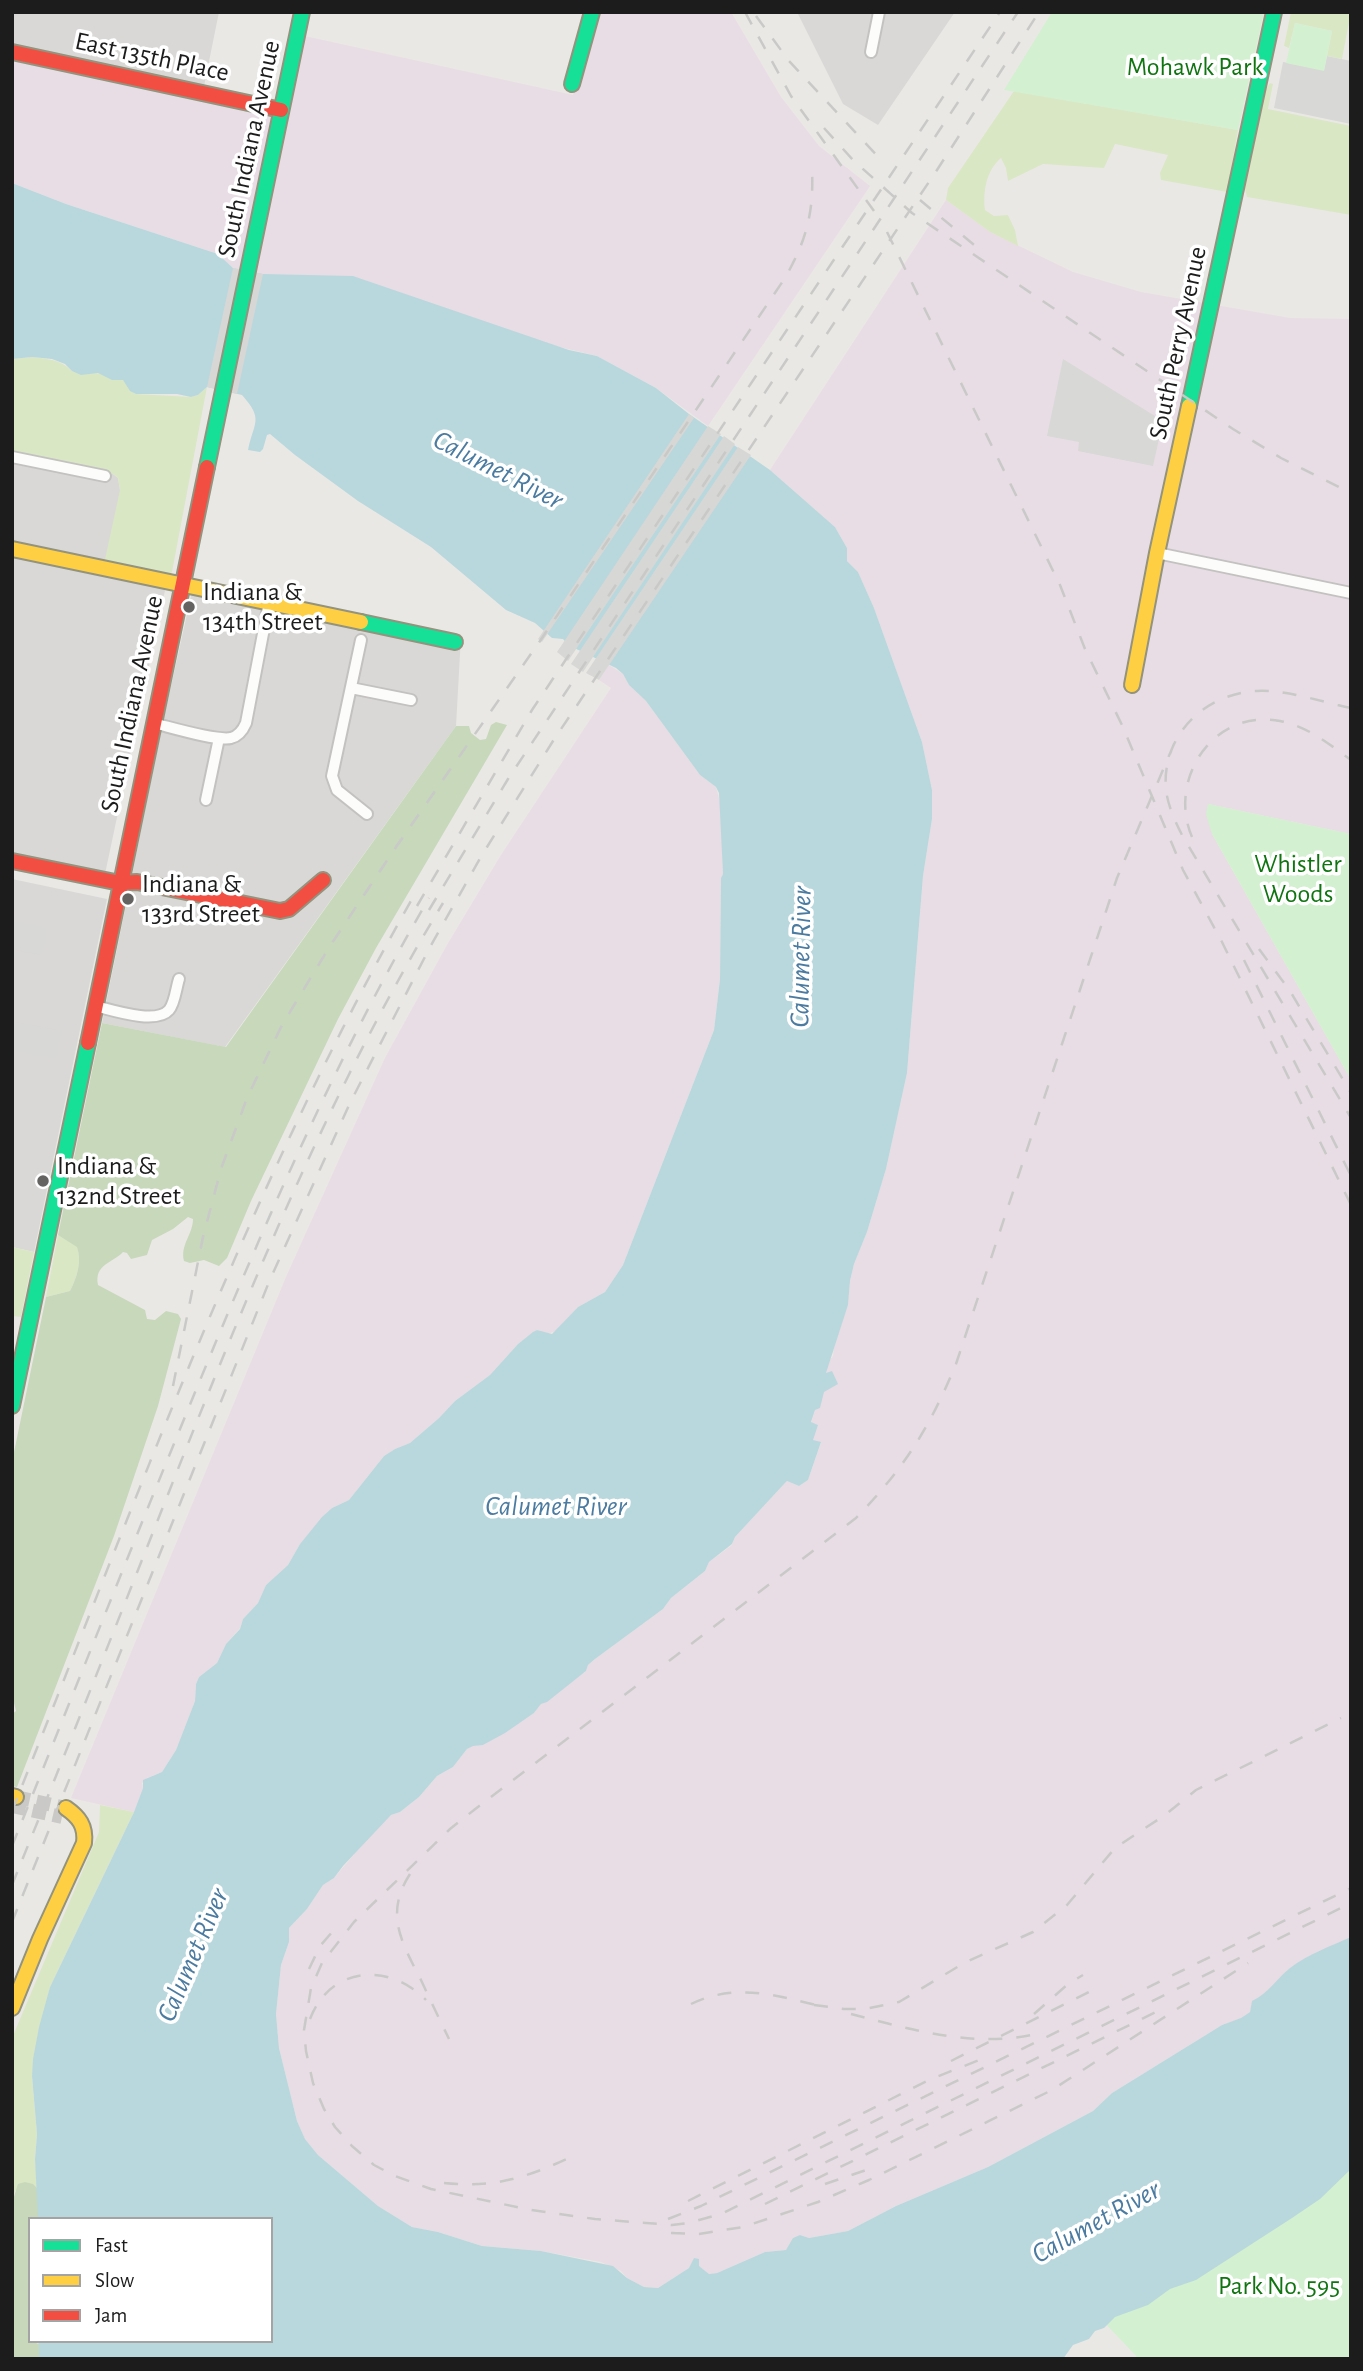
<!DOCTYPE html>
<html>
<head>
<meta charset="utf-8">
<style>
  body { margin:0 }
  #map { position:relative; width:1363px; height:2371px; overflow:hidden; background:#eae8e5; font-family:"Alegreya Sans",sans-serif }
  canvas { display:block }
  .frame { position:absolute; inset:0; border:14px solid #1c1c1c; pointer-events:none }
  .legend { position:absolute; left:28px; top:2217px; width:245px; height:126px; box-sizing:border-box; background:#fff; border:2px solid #a4a4a4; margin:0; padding:9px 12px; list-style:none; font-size:21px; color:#1c1c1c }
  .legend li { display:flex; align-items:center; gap:14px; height:35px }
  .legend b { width:35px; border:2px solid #a4a4a4 }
</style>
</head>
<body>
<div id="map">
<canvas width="1363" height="2371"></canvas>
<div class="frame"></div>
<ul class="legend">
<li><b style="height:9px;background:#16e098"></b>Fast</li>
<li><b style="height:9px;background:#ffcf43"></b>Slow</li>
<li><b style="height:9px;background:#f24e42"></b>Jam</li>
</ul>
</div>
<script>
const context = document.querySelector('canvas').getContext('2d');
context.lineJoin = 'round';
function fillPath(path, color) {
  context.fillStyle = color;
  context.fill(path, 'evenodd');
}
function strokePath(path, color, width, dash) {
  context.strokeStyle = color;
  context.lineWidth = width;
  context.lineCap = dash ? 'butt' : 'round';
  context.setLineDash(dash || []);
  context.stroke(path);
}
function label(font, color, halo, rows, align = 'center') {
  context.font = font + ' "Alegreya Sans",sans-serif';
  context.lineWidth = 7;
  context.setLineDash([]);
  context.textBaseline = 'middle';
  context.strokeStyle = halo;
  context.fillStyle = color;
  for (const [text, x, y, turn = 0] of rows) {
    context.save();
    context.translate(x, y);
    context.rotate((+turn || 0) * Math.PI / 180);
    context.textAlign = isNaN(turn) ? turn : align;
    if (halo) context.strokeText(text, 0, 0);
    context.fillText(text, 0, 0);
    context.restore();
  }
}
const residential = new Path2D(`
  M12,12H219L202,96L12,56Z
  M797,12H955L878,125L843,104Z
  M12,454L113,474L118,478L120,490L168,576L105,874L12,855Z
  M194,583L461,636L456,726L225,1047L102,1023L163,722Z
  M12,879L107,899L34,1252L12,1247Z`);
const industrial = new Path2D(`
  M591,12H731L781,97L819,146L870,186L708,426L656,388L597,356L233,268L218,254L66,204L12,183V56L283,113L300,35L573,95Z
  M946,200L990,232L1073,272L1141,292L1290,318L1351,319V834L1208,804L1212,834L1351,1080V1937L1302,1960L1288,1970L1265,1995L1253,2002L1250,2012L1240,2019L1222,2025L1112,2093L1093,2111L988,2167L896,2206L848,2231L809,2238L800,2235L786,2250L765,2252L717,2273L709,2274L698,2266L689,2268L658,2288L644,2287L627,2278L621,2271L601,2262L541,2251L482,2246L438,2232L412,2227L378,2206L318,2155L305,2139L297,2121L279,2048L276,2014L281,1965L289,1942V1928L307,1909L323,1885L334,1878L380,1824L391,1815L400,1812L419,1797L437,1776L453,1767L467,1749L473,1745H483L534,1713L541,1704L586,1671L588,1665L595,1659L663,1609L671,1598L705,1571L709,1562L732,1545L735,1537L785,1483L787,1481L799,1486L808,1480L821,1443L813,1441L811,1423L815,1410L820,1407L828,1362L833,1356L835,1339L848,1305L850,1281L854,1264L867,1232L886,1169L907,1073L923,876L932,819V790L922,742L874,608L858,572L847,561V548L835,527L770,470Z
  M609,665L623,674L629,685L646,701L700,775L716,787L721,806L723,874L721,879L720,979L714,1030L623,1265L605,1292L578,1307L556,1331L547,1334L537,1330L518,1344L490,1375L455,1401L439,1418L410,1443L395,1449L384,1456L349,1500L332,1508L300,1544L288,1565L266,1585L258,1603L243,1619L240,1628L226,1644L217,1663L199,1677L196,1684L195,1701L176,1750L162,1772L147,1778L142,1783L143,1788L134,1812L71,1798L286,1277L385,1058L447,945L501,855L611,688L599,680Z`);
const religious = new Path2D(`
  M1327,56L1351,61V124L1274,108L1283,62L1324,70Z
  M1063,359L1163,421L1153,466L1078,451L1079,442L1047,436Z
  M12,921L48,928L42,955L12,949Z
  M12,1021L62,1031L56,1059L12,1050Z`);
const grass = new Path2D(`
  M1291,12H1351L1342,59L1327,56L1332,31L1295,23L1289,48L1284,46Z
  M1270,83L1273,84L1268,109L1351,126V215L1247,197L1245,189L1266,89Z
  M1014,91L1238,130L1227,192L1161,180L1160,173L1168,155L1115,144L1104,168L1043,164L1008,181L1006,168L1001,158C986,171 983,191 985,210L994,216L1008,215L1015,230L1018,246L990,232L946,200L948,188Z
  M32,357C47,359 60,359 72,371C86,372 113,373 124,381C130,386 129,390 136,394L191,397L198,395L207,387L172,572L168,576L104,564L120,490L118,478L113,474L12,454V359Z
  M58,1235L77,1246C82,1262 77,1277 70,1291L46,1297Z
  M12,1247L34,1252L21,1317L12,1316Z
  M100,1805L134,1812L50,1987L32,2076L37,2134L35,2159L38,2189L32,2184L15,2191L12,2203V2038L99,1832Z`);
const forest = new Path2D(`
  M496,722L507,725L376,948L338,1019L251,1201L227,1258L219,1266L204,1260L190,1263L184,1261C180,1245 193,1234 193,1219L188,1217L173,1229L152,1240L147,1255L131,1259L127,1253L123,1252C113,1263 94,1264 98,1285L145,1310L147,1319L155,1320L166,1311L178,1314L181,1319L158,1406L114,1536L17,1787L12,1786V1714L16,1711L12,1695V1462L46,1297L70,1291C77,1277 82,1262 77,1247L58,1235L102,1023L226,1047L456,726H469L471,733L480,740L486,739L491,725Z
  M25,2182L33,2184L38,2189V2219H30V2341L39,2344V2359H12V2203L18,2184Z`);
const park = new Path2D(`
  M1052,12H1264L1238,130L1004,90Z
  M1295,23L1332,31L1324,71L1286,63Z
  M1208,804L1351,834V1080L1212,834L1206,814Z
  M1351,2152V2359H1139L1099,2317Z`);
const water = new Path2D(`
  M12,183L66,204L218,254L233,268L263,274L353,276L569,350L597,356L656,388L689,414L770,470L835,527L847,548V561L858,572L874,608L922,742L932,790V819L923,876L907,1073L886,1169L867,1232L854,1264L850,1281L848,1305L826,1373L832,1371L838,1384L824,1392L820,1408L815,1410L811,1422L818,1425L813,1440L821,1442L808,1480L799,1486L787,1481L785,1483L735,1537L732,1544L709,1562L705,1571L671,1598L663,1609L595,1659L588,1665L586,1671L547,1702L541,1704L534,1713L505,1733L483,1745L473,1746L467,1749L453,1767L437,1776L419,1797L400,1812L391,1815L343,1866L334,1878L323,1885L307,1909L289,1928V1942L281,1965L276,2014L279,2048L297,2121L305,2139L318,2155L378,2206L412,2227L438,2232L482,2246L541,2251L613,2266L627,2278L644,2287L658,2288L689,2268L694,2258L699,2259V2266L709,2274L717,2273L765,2252L786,2250L793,2238L800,2235L809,2238L848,2231L896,2206L988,2167L1093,2111L1112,2093L1222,2025L1241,2018L1250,2012L1252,2001C1269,1993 1276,1979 1290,1968C1308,1954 1331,1946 1351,1937V2169L1320,2199L1292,2218L1196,2280L1170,2289L1148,2305L1115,2317L1104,2328L1095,2331L1089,2339L1073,2345L1063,2359H39V2344L35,2341H271V2219H38L35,2159L37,2134L32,2076L33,2059L39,2027L50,1987L134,1812L143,1788V1780L162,1772L176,1750L195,1701L196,1684L199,1677L217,1663L226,1644L240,1629L243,1619L258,1603L266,1585L288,1565L300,1544L322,1517L332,1508L349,1500L384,1456L395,1449L410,1443L439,1418L455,1401L490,1375L518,1344L533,1332L537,1330L552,1334L578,1307L605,1292L623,1265L714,1030L720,979L721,878L723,874L719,793L716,787L700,775L646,701L629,685L623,674L616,668L568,645L563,639L552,638L535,623L506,610L431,547L358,501L295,455L270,434L267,435L263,449L260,452L248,450C254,421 264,420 242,395L207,387L198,395L191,397L177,394H136L130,391L123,380H112L98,373L81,375L72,371L65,364L52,359L32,357L12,359Z`);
const pier = new Path2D(`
  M233,268L263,274L237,394L207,387Z
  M689,414L694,418L542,642L538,639Z
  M708,426L721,434L568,661L557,652Z
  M724,436L735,444L583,672L571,664Z
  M738,447L751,455L599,680L586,673Z`);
const secondaryTunnel = new Path2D(`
  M16,1797L66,1808
  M12,1806L62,1817`);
const street = new Path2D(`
  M871,52L879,12
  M12,457L105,476
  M1157,553L1351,593
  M361,640L332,776L337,790L367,814
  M351,688L411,700
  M153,723C170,727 215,741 231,738C239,736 243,730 246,723L269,602
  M206,800L219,738
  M95,1006C112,1010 156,1025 169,1010C175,1003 176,988 179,979`);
const fast = new Path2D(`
  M572,84L592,12
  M1189,406L1274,12
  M207,467L302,12
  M361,622L455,642
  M12,1406L88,1043`);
const slow = new Path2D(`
  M12,549L361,622
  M1132,685L1157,553L1189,406
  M12,1796L16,1797
  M12,2008L40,1939L84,1843C86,1826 79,1817 66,1808`);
const jam = new Path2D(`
  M12,52L281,110
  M12,861L120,883L137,882L280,911L289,909L323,880
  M88,1043L207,467`);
const rail = new Path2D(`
  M745,12L791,96L874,211
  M756,16L789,61L882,161
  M824,128L853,160L912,213L1233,429L1281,458L1351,493
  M920,200L979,249
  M887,232L1060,585L1085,649L1122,725L1183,870L1222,942L1351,1205
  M1351,708C1322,702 1284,689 1256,691C1204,694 1161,736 1166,790C1168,806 1175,821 1182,835L1351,1118
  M1174,744L1117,878L956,1364C929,1429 905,1467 856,1518L474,1810L450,1829L354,1922L322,1963L311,1988L304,2030L306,2051L313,2083L324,2109L335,2127L352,2146L374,2165L395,2176L431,2189L531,2210L595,2219L672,2225L688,2223L721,2214L1351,1903
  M1192,837C1167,779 1214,708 1280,721C1307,726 1329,744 1351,760
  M417,906L532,710L1000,12
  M429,910L508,779L1018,12
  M1259,949L1290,991L1351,1093
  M1244,960L1351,1176
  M173,1386L203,1237L221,1169L247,1098L282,1025L330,946L396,847L540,641L785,278C806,241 814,213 812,170
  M12,1811C136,1501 250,1183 416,892
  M12,1846C68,1707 123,1568 180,1429C254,1248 330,1068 429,898
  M410,1874C384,1914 402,1943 421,1980C430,2000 440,2020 449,2039
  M12,1885C68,1747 123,1608 178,1469C255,1275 335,1081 443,903
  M12,1922L269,1282L350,1103L430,947L482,855L553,741L937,170L1039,12
  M309,1969L320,1946L340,1923
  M691,2004C736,1982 778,1996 824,2007
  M814,2005L844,2009H865L899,2002L964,1963L1033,1932L1067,1905L1115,1848L1165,1815L1196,1790L1341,1718
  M851,2014C913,2030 976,2049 1040,2033
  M1034,2014L1068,1984L1083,1975
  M310,2019C330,1966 389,1962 426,2000
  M951,2061L1091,1991
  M444,2183C494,2188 526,2178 571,2157
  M825,2184L875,2167
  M688,2201L931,2079L987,2057
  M765,2204L1158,2011
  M668,2219L701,2206L1351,1888
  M671,2233L699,2234L743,2227L818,2202L869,2180L1052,2090L1248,1963`);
const markers = [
  [189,607,7,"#646362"],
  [128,899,7,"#646362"],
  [43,1181,7,"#646362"]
];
const streetNames = [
  ["East 135th Place",152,57,12],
  ["South Indiana Avenue",249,149,-78],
  ["South Perry Avenue",1178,343,-78],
  ["South Indiana Avenue",132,704,-78]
];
const parkNames = [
  ["Mohawk Park",1195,67],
  ["Whistler",1298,864],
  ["Woods",1298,894],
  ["Park No. 595",1279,2286]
];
const poiNames = [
  ["Indiana &",203,592],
  ["134th Street",203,622],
  ["Indiana &",142,884],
  ["133rd Street",142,914],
  ["Indiana &",57,1166],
  ["132nd Street",57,1196]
];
const waterNames = [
  ["Calumet River",498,470,27],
  ["Calumet River",801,957,-89],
  ["Calumet River",556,1507],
  ["Calumet River",193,1955,-67],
  ["Calumet River",1096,2222,-29]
];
fillPath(residential, '#d9d8d6');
fillPath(industrial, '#e8dde4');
fillPath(religious, '#d8d8d6');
fillPath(grass, '#dae7c5');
fillPath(forest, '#c7d8bb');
fillPath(park, '#d3f0d1');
fillPath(water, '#b9d8dd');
fillPath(pier, '#d7d7d5');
strokePath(secondaryTunnel, '#cbc9c7', 14, [14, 7]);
strokePath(street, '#c3c2c1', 14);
strokePath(fast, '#93937e', 18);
strokePath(slow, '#93937e', 18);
strokePath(jam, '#93937e', 18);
strokePath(street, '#fcfcfb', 10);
strokePath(fast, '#16e098', 14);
strokePath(slow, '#ffcf43', 14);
strokePath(jam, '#f24e42', 14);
strokePath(rail, '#c9c9c8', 2.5, [14, 14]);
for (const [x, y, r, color] of markers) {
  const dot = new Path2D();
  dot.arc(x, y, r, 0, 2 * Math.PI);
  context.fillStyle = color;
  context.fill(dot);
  strokePath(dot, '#fff', 2.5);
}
label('26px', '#1c1c1c', '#fff', streetNames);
label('26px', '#107411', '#fff', parkNames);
label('26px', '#1c1c1c', '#fff', poiNames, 'left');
label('italic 28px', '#4b7ba0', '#fff', waterNames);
</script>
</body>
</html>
